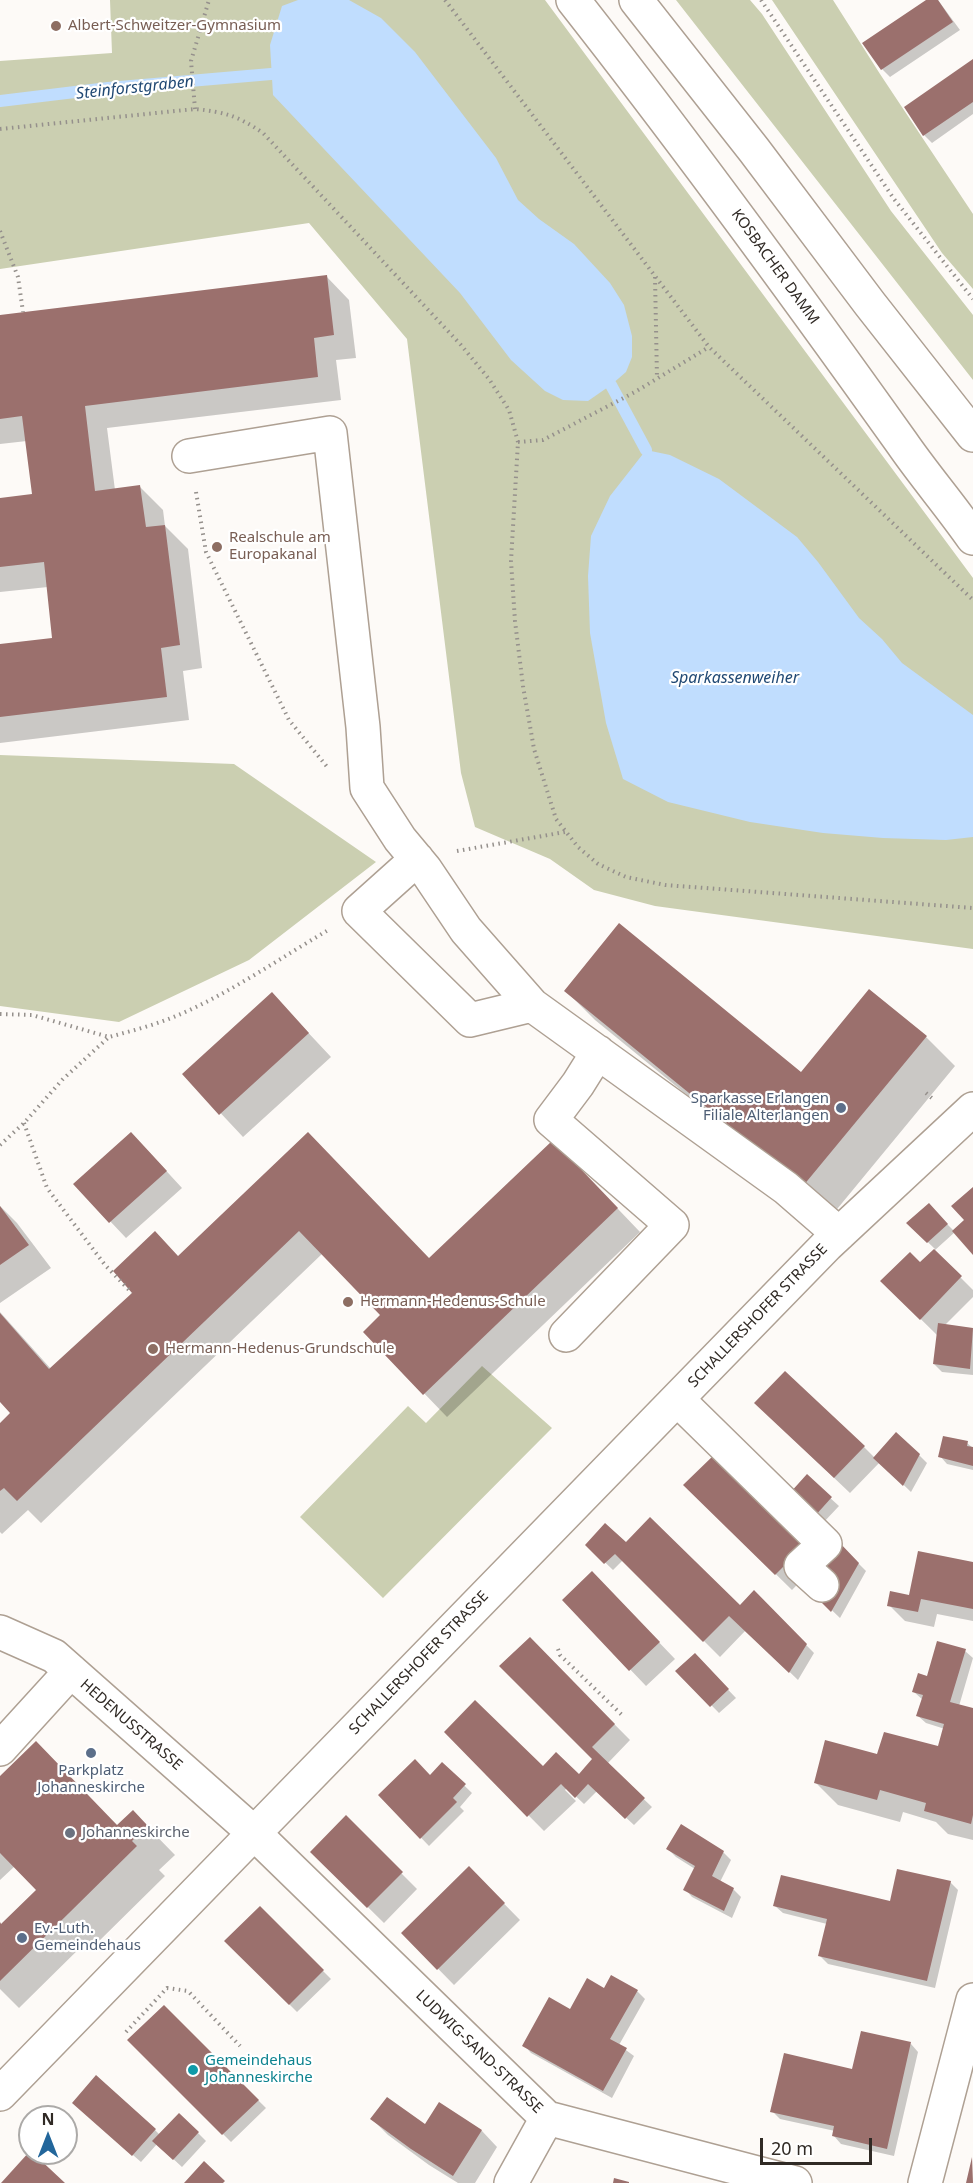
<!DOCTYPE html>
<html>
<head>
<meta charset="utf-8">
<style>
  body { margin:0 }
  #map { position:relative; width:973px; height:2183px; overflow:hidden; background:#fdfaf7; font-family:"Noto Sans",sans-serif }
  canvas { display:block }
  .north { position:absolute; left:18px; top:2105px; width:60px; height:60px; box-sizing:border-box; background:#fff; border:2px solid #acaaa8; border-radius:50%; rotate:0deg; font-size:16px; font-weight:700; line-height:24px; text-align:center; color:#302a25 }
  .north::after { content:''; display:block; margin:auto; width:21px; height:27px; background:#22669b; clip-path:polygon(50% 0,100% 100%,50% 72%,0 100%) }
  .scale { position:absolute; left:760px; top:2138px; width:112px; height:27px; box-sizing:border-box; border:3px solid #302a25; border-top:0; padding-left:8px; font-size:18px; line-height:21px; white-space:nowrap; color:#302a25; -webkit-text-stroke:4px #fff; paint-order:stroke }
</style>
</head>
<body>
<div id="map">
<canvas width="973" height="2183"></canvas>
<div class="north">N</div>
<div class="scale">20 m</div>
</div>
<script>
const context = document.querySelector('canvas').getContext('2d');
context.lineJoin = 'round';
function fillPath(path, color) {
  context.fillStyle = color;
  context.fill(path, 'evenodd');
}
function strokePath(path, color, width, dash) {
  context.strokeStyle = color;
  context.lineWidth = width;
  context.lineCap = dash ? 'butt' : 'round';
  context.setLineDash(dash || []);
  context.stroke(path);
}
function label(font, color, halo, rows, align = 'center') {
  context.font = font + ' "Noto Sans",sans-serif';
  context.lineWidth = 4.5;
  context.setLineDash([]);
  context.textBaseline = 'middle';
  context.strokeStyle = halo;
  context.fillStyle = color;
  for (const [text, x, y, turn = 0] of rows) {
    context.save();
    context.translate(x, y);
    context.rotate((+turn || 0) * Math.PI / 180);
    context.textAlign = isNaN(turn) ? turn : align;
    if (halo) context.strokeText(text, 0, 0);
    context.fillText(text, 0, 0);
    context.restore();
  }
}
const green = new Path2D(`
  M110,0H545L973,578V949L655,906L594,890L550,859L475,827L461,773L407,339L309,223L0,269V61L112,53Z
  M676,0H750L762,14L891,211L973,315V380Z
  M772,0H833L880,74L973,214V289L942,253Z
  M0,755L234,764L376,862L249,960L119,1022L0,1006Z
  M482,1366L552,1428L383,1598L300,1517L408,1406L426,1423Z`);
const water = new Path2D(`
  M298,0H349L381,18L415,52L496,158L518,200L539,219L574,244L610,283L624,305L632,336V357L626,372L611,385L588,401L563,400L545,391L511,360L460,293L273,95L270,45L282,6Z
  M646,450L670,455L719,479L797,537L818,562L859,618L882,639L902,663L973,715V837L946,840L883,838L823,833L750,822L668,802L623,779L606,723L590,633L588,576L591,536L610,496Z`);
const shadow = new Path2D(`
  M928,0H938L960,30L890,77L882,69L864,43Z
  M973,61V114L932,143L924,135Z
  M326,276L349,300L356,358L336,360L341,400L107,428L115,490L140,487L163,510L165,526L188,549L202,668L183,671L189,720L0,743V645L54,639L48,587L0,592V500L34,496L27,441L0,444V316Z
  M566,991L801,1074L926,1037L955,1066L833,1214L595,1020Z
  M272,994L331,1057L243,1137L184,1074Z
  M308,1134L430,1260L576,1165L640,1232L447,1417L365,1332L382,1315L323,1253L41,1523L28,1510L2,1534L0,1532V1425L12,1414L0,1400V1312L51,1369L179,1257Z
  M147,1150L182,1188L126,1238L75,1184Z
  M973,1189V1253L955,1232L934,1251L973,1290V1297L945,1325L973,1329V1375L942,1372L934,1364L938,1336L882,1281L920,1265L935,1249L909,1224L928,1205L954,1231L966,1220Z
  M0,1206L17,1223L51,1268L0,1303Z
  M772,1419L864,1447L875,1458L919,1455L927,1463L911,1492L880,1462L850,1493Z
  M967,1443L973,1448V1470L947,1464L940,1456Z
  M807,1477L839,1506L823,1523L799,1502Z
  M685,1485L838,1543L866,1571L840,1618L816,1595L817,1564L792,1590Z
  M626,1544L740,1607L754,1592L814,1653L798,1680L746,1630L720,1657L623,1560L613,1570L587,1545Z
  M973,1564V1621L937,1614L934,1627L905,1621L889,1605L910,1597Z
  M608,1589L675,1659L646,1686L564,1600Z
  M530,1639L630,1740L607,1764L652,1807L634,1825L597,1791L584,1804L567,1788L565,1790L576,1801L544,1831L446,1732L556,1781L579,1776L594,1759Z
  M965,1651L973,1658L959,1706L973,1710V1840L948,1834L936,1822L903,1812L900,1822L838,1805L815,1782L879,1756L939,1748L945,1729L926,1723L918,1716L923,1700L914,1692L928,1678Z
  M695,1655L736,1698L719,1713L678,1671Z
  M442,1764L472,1793L460,1807L464,1811L429,1846L380,1795L430,1777Z
  M0,1778L117,1827L133,1812L175,1855L159,1870L165,1876L94,1946L88,1940L19,2008L0,1989V1923L2,1925L38,1890L15,1866L0,1880Z
  M346,1818L417,1889L384,1923L312,1852Z
  M668,1849L723,1852L731,1860L720,1882L733,1889L741,1897L732,1918L692,1897L685,1889L695,1869L676,1857Z
  M469,1868L520,1920L454,1985L403,1933Z
  M950,1882L958,1890L935,1988L828,1964L820,1956L827,1924L783,1913L775,1906L891,1903Z
  M260,1908L331,1979L297,2012L226,1941Z
  M605,1990L637,1991L645,1999L619,2045L634,2056L612,2098L531,2053L524,2045L570,2011Z
  M164,2007L266,2108L231,2142L129,2040Z
  M911,2044L918,2052L894,2156L841,2144L834,2136L835,2131L780,2119L772,2111Z
  M439,2104L482,2131L497,2147L475,2183H458L429,2165L388,2135L372,2119L426,2126Z
  M81,2110L155,2130L160,2135L198,2133L206,2141L182,2167L157,2144L141,2162Z`);
const stream = new Path2D(`
  M0,101L108,88L271,74
  M611,385L646,450`);
const building = new Path2D(`
  M926,0H938L953,22L881,70L862,43Z
  M973,59V102L923,136L904,107Z
  M327,275L334,335L314,338L318,377L85,406L95,491L140,485L146,527L165,525L180,645L161,648L167,697L0,717V644L52,638L44,562L0,567V498L32,494L22,416L0,419V315Z
  M619,923L801,1072L869,989L927,1036L803,1186L564,991Z
  M272,992L309,1033L219,1115L182,1074Z
  M131,1132L167,1171L109,1223L73,1184Z
  M308,1132L429,1258L553,1140L618,1208L423,1395L363,1332L380,1315L299,1231L17,1501L4,1488L0,1491V1423L10,1413L0,1402V1313L49,1369L132,1293L113,1271L155,1231L178,1256Z
  M973,1187V1255L952,1231L964,1220L951,1206Z
  M929,1203L948,1224L927,1243L906,1223Z
  M0,1206L29,1245L0,1265Z
  M934,1249L962,1276L920,1320L880,1281L910,1252L920,1262Z
  M938,1323L973,1328L970,1369L933,1364Z
  M785,1371L865,1446L834,1478L754,1403Z
  M896,1432L920,1454L903,1486L873,1458Z
  M943,1436L968,1441L967,1446L973,1447V1466L938,1457Z
  M716,1453L807,1543L775,1575L683,1485Z
  M807,1474L832,1497L814,1517L789,1494Z
  M650,1517L740,1605L754,1590L807,1644L789,1673L729,1616L703,1642L615,1554L604,1564L585,1545L605,1523L626,1542Z
  M838,1541L859,1563L831,1612L814,1595L816,1566Z
  M918,1551L973,1562V1609L921,1599L918,1612L887,1606L890,1591L909,1595Z
  M592,1571L660,1642L629,1671L562,1600Z
  M530,1637L615,1724L592,1747L645,1798L625,1819L588,1784L575,1798L561,1784L527,1817L444,1732L475,1700L543,1766L556,1752L579,1774L585,1767L592,1759L499,1666Z
  M937,1641L966,1649L950,1702L973,1708V1815L971,1824L924,1811L926,1803L880,1790L877,1800L814,1783L825,1740L877,1754L884,1732L938,1746L944,1724L916,1716L923,1695L912,1692L918,1673L927,1676Z
  M695,1653L729,1689L710,1707L675,1671Z
  M36,1741L117,1825L133,1810L147,1825L132,1841L137,1846L0,1981V1922L1,1924L36,1890L0,1853V1776Z
  M415,1759L430,1775L442,1762L466,1784L453,1798L457,1802L420,1839L378,1795Z
  M346,1815L403,1872L367,1908L310,1852Z
  M681,1824L724,1851L712,1876L734,1888L724,1911L683,1890L695,1866L666,1849Z
  M469,1866L505,1903L437,1970L401,1933Z
  M897,1869L951,1881L927,1981L818,1956L827,1919L773,1906L781,1875L890,1901Z
  M260,1906L324,1970L289,2005L224,1941Z
  M611,1975L638,1990L610,2039L627,2048L603,2091L522,2046L549,1997L570,2009L587,1978L604,1988Z
  M164,2005L259,2100L222,2135L127,2040Z
  M861,2031L911,2042L887,2149L832,2136L834,2126L770,2112L784,2053L852,2069Z
  M96,2075L156,2129L132,2156L72,2103Z
  M387,2097L425,2124L439,2102L482,2130L453,2176L411,2149L370,2119Z
  M179,2113L199,2132L173,2160L152,2141Z
  M30,2151V2153H33L65,2183H1Z
  M972,2157L973,2183H966Z
  M204,2161L225,2181L223,2183H184Z
  M614,2178L629,2182V2183H613Z`);
const path = new Path2D(`
  M445,0L709,347L973,600
  M761,0L894,199L973,299
  M195,109L191,61L209,0
  M0,129L195,109C225,112 238,116 263,133L461,345L489,379L509,410L518,442L511,561L515,621L523,686L534,749L556,819L578,847L598,864L626,877L665,885L973,908
  M0,231L18,277L23,312
  M655,277L657,378
  M518,442L543,440L635,392L709,347
  M196,492L206,552L289,720L328,768
  M457,851L565,832
  M0,1014L32,1015L109,1037C131,1031 155,1025 176,1016C227,995 282,957 330,929
  M926,1093L933,1099
  M24,1123L47,1188L105,1265L132,1293
  M0,1145L24,1123L63,1079L109,1037
  M558,1649L560,1655L623,1716
  M126,2032L167,1988L188,1991L240,2046`);
const minor = new Path2D(`
  M573,0C687,145 795,293 902,443C924,475 950,505 973,538
  M636,0L754,150L870,304L973,435
  M189,456L330,433L363,727L367,788L400,839L425,869L466,930L532,1005
  M417,859L359,911L470,1020L532,1005L786,1188L839,1234
  M566,1335L672,1225L551,1120L578,1084L598,1052
  M677,1399L825,1544L801,1566L822,1585
  M0,1632L54,1656L253,1832L547,2118L795,2183
  M0,1749L71,1671
  M0,2094L827,1245L973,1109
  M511,2183L547,2118
  M925,2183L973,2000`);
const markers = [
  [56,26,6,"#8d6e63"],
  [217,547,6,"#8d6e63"],
  [841,1108,6,"#5c6f8a"],
  [348,1302,6,"#8d6e63"],
  [153,1349,6,"#8d6e63"],
  [91,1753,6,"#5c6f8a"],
  [70,1833,6,"#6b7280"],
  [22,1938,6,"#5c6f8a"],
  [193,2070,6,"#0f9aa8"]
];
const educationNames = [
  ["Albert-Schweitzer-Gymnasium",68,26],
  ["Realschule am",229,538],
  ["Europakanal",229,555],
  ["Hermann-Hedenus-Schule",360,1302],
  ["Hermann-Hedenus-Grundschule",165,1349]
];
const streetNames = [
  ["KOSBACHER DAMM",775,267,54],
  ["SCHALLERSHOFER STRASSE",758,1316,-46],
  ["SCHALLERSHOFER STRASSE",419,1663,-46],
  ["HEDENUSSTRASSE",131,1725,41],
  ["LUDWIG-SAND-STRASSE",479,2052,44]
];
const serviceNames = [
  ["Sparkasse Erlangen",829,1099],
  ["Filiale Alterlangen",829,1116],
  ["Parkplatz",91,1771,"center"],
  ["Johanneskirche",91,1788,"center"],
  ["Ev.-Luth.",34,1929,"left"],
  ["Gemeindehaus",34,1946,"left"]
];
const worshipNames = [
  ["Johanneskirche",82,1833]
];
const cultureNames = [
  ["Gemeindehaus",205,2061],
  ["Johanneskirche",205,2078]
];
const waterNames = [
  ["Steinforstgraben",135,88,-6],
  ["Sparkassenweiher",735,678]
];
fillPath(green, '#cbcfb1');
fillPath(water, '#c0ddfe');
fillPath(shadow, '#0003');
strokePath(stream, '#c0ddfe', 12);
fillPath(building, '#9b706d');
strokePath(minor, '#aea093', 36);
strokePath(path, '#95908c', 4, [1.5, 4.5]);
strokePath(minor, '#fff', 33);
for (const [x, y, r, color] of markers) {
  const dot = new Path2D();
  dot.arc(x, y, r, 0, 2 * Math.PI);
  context.fillStyle = color;
  context.fill(dot);
  strokePath(dot, '#fff', 2);
}
label('15px', '#785e54', '#fff', educationNames, 'left');
label('15px', '#302a25', '#fff', streetNames);
label('15px', '#4e5e75', '#fff', serviceNames, 'right');
label('15px', '#5b616d', '#fff', worshipNames, 'left');
label('15px', '#0d838f', '#fff', cultureNames, 'left');
label('italic 16px', '#214974', '#fff', waterNames);
</script>
</body>
</html>
